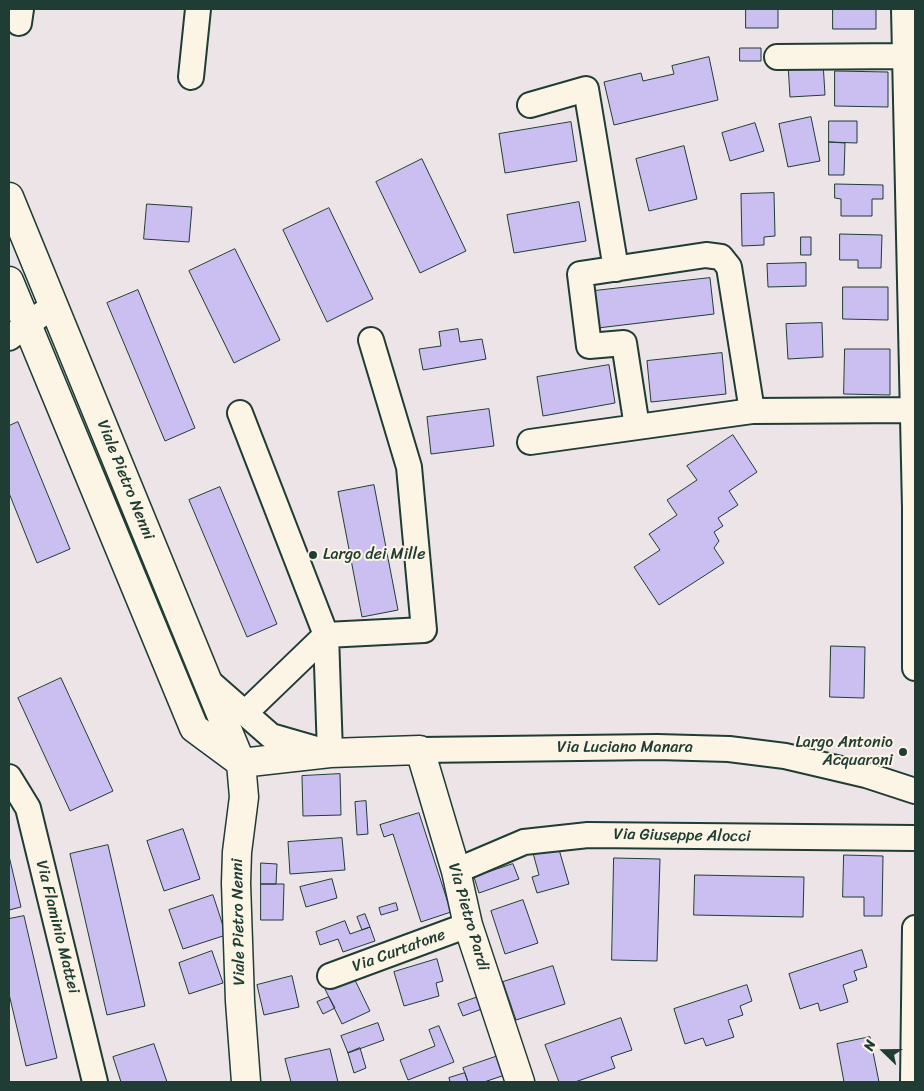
<!DOCTYPE html>
<html>
<head>
<meta charset="utf-8">
<style>
  body { margin:0 }
  #map { position:relative; width:924px; height:1091px; overflow:hidden; background:#ede4e8; font-family:Sriracha,sans-serif }
  canvas { display:block }
  .frame { position:absolute; inset:0; border:10px solid #1f3d34; pointer-events:none }
  .north { position:absolute; left:859px; top:1026px; width:50px; height:50px; -webkit-text-stroke:4px #fcf5e5; paint-order:stroke; rotate:292deg; font-size:14px; font-weight:700; line-height:20px; text-align:center; color:#1f3d34 }
  .north::after { content:''; display:block; margin:auto; width:18px; height:22px; background:#1f3d34; clip-path:polygon(50% 0,100% 100%,50% 72%,0 100%) }
</style>
</head>
<body>
<div id="map">
<canvas width="924" height="1091"></canvas>
<div class="frame"></div>
<div class="north">N</div>
</div>
<script>
const context = document.querySelector('canvas').getContext('2d');
context.lineJoin = 'round';
function fillPath(path, color) {
  context.fillStyle = color;
  context.fill(path, 'evenodd');
}
function strokePath(path, color, width, dash) {
  context.strokeStyle = color;
  context.lineWidth = width;
  context.lineCap = dash ? 'butt' : 'round';
  context.setLineDash(dash || []);
  context.stroke(path);
}
function label(font, color, halo, rows, align = 'center') {
  context.font = font + ' Sriracha,sans-serif';
  context.lineWidth = 4;
  context.setLineDash([]);
  context.textBaseline = 'middle';
  context.strokeStyle = halo;
  context.fillStyle = color;
  for (const [text, x, y, turn = 0] of rows) {
    context.save();
    context.translate(x, y);
    context.rotate((+turn || 0) * Math.PI / 180);
    context.textAlign = isNaN(turn) ? turn : align;
    if (halo) context.strokeText(text, 0, 0);
    context.fillText(text, 0, 0);
    context.restore();
  }
}
const building = new Path2D(`
  M746,9H778V28H746Z
  M833,9H876V29H833Z
  M740,48H761V61H740Z
  M709,57L718,100L614,125L604,82L641,73L643,81L674,74L672,66Z
  M823,62L825,95L790,97L788,64Z
  M835,71L888,72V107L835,106Z
  M811,117L820,161L788,167L779,124Z
  M829,121H857V143L829,142Z
  M571,122L577,161L505,173L499,134Z
  M755,123L764,151L730,161L722,133Z
  M829,142L845,143L844,175H829Z
  M684,146L697,199L649,211L636,159Z
  M422,159L466,251L420,273L376,182Z
  M835,184L883,185V199H872V216H841V199L835,198Z
  M774,193L775,236L764,237V245L742,246L741,194Z
  M579,202L586,241L514,253L507,215Z
  M147,204L192,207L189,242L144,239Z
  M329,208L373,299L327,322L283,230Z
  M840,234L882,235L881,268H858V260H840Z
  M801,237H811V255H801Z
  M235,249L280,340L234,363L189,271Z
  M806,263V286L768,287L767,264Z
  M710,278L714,314L598,328L594,291Z
  M843,287H888V320L843,319Z
  M138,290L195,428L165,441L107,303Z
  M822,323L823,357L788,359L786,324Z
  M458,329L460,342L482,339L486,359L423,370L419,349L441,346L439,332Z
  M845,349H890V395L844,394Z
  M722,353L726,394L651,402L647,361Z
  M609,365L615,403L543,416L537,377Z
  M489,409L494,446L431,454L427,417Z
  M18,422L70,549L37,563L9,493V426Z
  M733,435L757,472L729,491L738,505L718,518L723,526L714,532L719,541L714,548L724,563L659,605L634,567L660,550L649,534L677,515L667,500L697,480L687,466Z
  M374,485L398,610L362,617L338,492Z
  M220,487L277,624L247,637L189,500Z
  M831,646L865,647L864,698L830,697Z
  M61,678L113,791L70,811L18,698Z
  M340,774L341,815L303,816L302,776Z
  M366,801L368,834L357,835L355,802Z
  M419,813L451,912L421,922L393,834L384,837L380,825Z
  M183,829L200,879L164,891L147,841Z
  M342,838L345,870L290,874L288,842Z
  M108,845L145,1006L107,1015L70,854Z
  M558,846L569,884L537,893L532,877L539,875L533,853Z
  M844,855L883,856L882,916H864V897H843Z
  M9,856L21,907L9,910Z
  M614,858L660,859L657,961L612,960Z
  M261,863L277,864L276,884H261Z
  M513,864L519,879L479,893L474,877Z
  M695,875L804,877L803,917L694,915Z
  M332,879L337,898L306,907L300,887Z
  M261,884H284L283,920H261Z
  M213,895L226,935L183,949L169,910Z
  M523,900L538,943L505,954L491,911Z
  M396,903L398,910L381,915L379,908Z
  M365,914L370,927L362,930L357,917Z
  M24,916L57,1058L26,1066L9,994V919Z
  M345,921L350,934L370,927L375,941L343,952L338,939L320,945L316,932Z
  M862,950L867,967L854,971L857,980L843,985L848,1002L820,1011L818,1003L800,1009L789,974Z
  M212,951L223,983L189,994L179,963Z
  M437,959L443,981L436,983L439,996L404,1006L394,972Z
  M553,966L565,1004L516,1020L503,982Z
  M292,976L299,1007L264,1015L257,985Z
  M353,976L370,1011L342,1024L325,989Z
  M747,985L752,1001L740,1006L743,1015L728,1020L734,1037L706,1046L703,1038L685,1044L674,1009Z
  M329,997L335,1008L323,1014L317,1002Z
  M478,997L482,1009L463,1016L458,1004Z
  M621,1018L632,1050L611,1057L615,1068L575,1082H559L545,1045Z
  M378,1023L384,1040L348,1053L341,1036Z
  M439,1026L454,1062L408,1080L400,1060L435,1046L429,1030Z
  M870,1037L879,1082H844L837,1044Z
  M154,1044L167,1082H121L113,1057Z
  M360,1048L366,1068L354,1073L348,1053Z
  M330,1049L338,1082H291L285,1059Z
  M498,1056L505,1075L484,1082H468L463,1068Z
  M465,1073L468,1082H450L449,1078Z`);
const minor = new Path2D(`
  M904,9L915,508V668
  M19,23L21,9
  M777,57L905,56
  M191,77L198,9
  M530,105L586,89L616,269
  M9,338L53,306
  M637,427L624,343L589,346L580,274L706,255L721,257L729,267L752,411
  M530,442L752,411L912,410
  M206,679L271,736L330,753L326,635L240,413
  M245,713L326,635L424,630L409,467L371,340
  M420,750L657,747L729,749L785,756L866,775L915,791
  M9,777L28,808L95,1082
  M456,871L524,842L588,835L915,838
  M330,976L468,925
  M913,1082L915,928`);
const tertiary = new Path2D(`
  M9,197L241,763L244,797L237,852L236,883L240,1001L246,1082
  M9,281L194,728L240,762
  M241,763L330,753L420,750L456,871L468,925L520,1082`);
const markers = [
  [313,555,5,"#1f3d34"],
  [903,752,5,"#1f3d34"]
];
const streetNames = [
  ["Viale Pietro Nenni",125,480,68],
  ["Via Luciano Manara",625,748],
  ["Via Giuseppe Alocci",682,836,1],
  ["Via Pietro Pardi",468,917,74],
  ["Viale Pietro Nenni",239,922,-91],
  ["Via Flaminio Mattei",57,927,76],
  ["Via Curtatone",399,951,-20]
];
const poiNames = [
  ["Largo dei Mille",323,555],
  ["Largo Antonio",893,743,"right"],
  ["Acquaroni",893,761,"right"]
];
fillPath(building, '#cbbef0');
strokePath(building, '#1f3d34', 1);
strokePath(minor, '#1f3d34', 28);
strokePath(tertiary, '#1f3d34', 31);
strokePath(minor, '#fcf5e5', 24);
strokePath(tertiary, '#fcf5e5', 28);
for (const [x, y, r, color] of markers) {
  const dot = new Path2D();
  dot.arc(x, y, r, 0, 2 * Math.PI);
  context.fillStyle = color;
  context.fill(dot);
  strokePath(dot, '#fcf5e5', 2);
}
label('16px', '#1f3d34', '#fcf5e5', streetNames);
label('16px', '#1f3d34', '#fcf5e5', poiNames, 'left');
</script>
</body>
</html>
